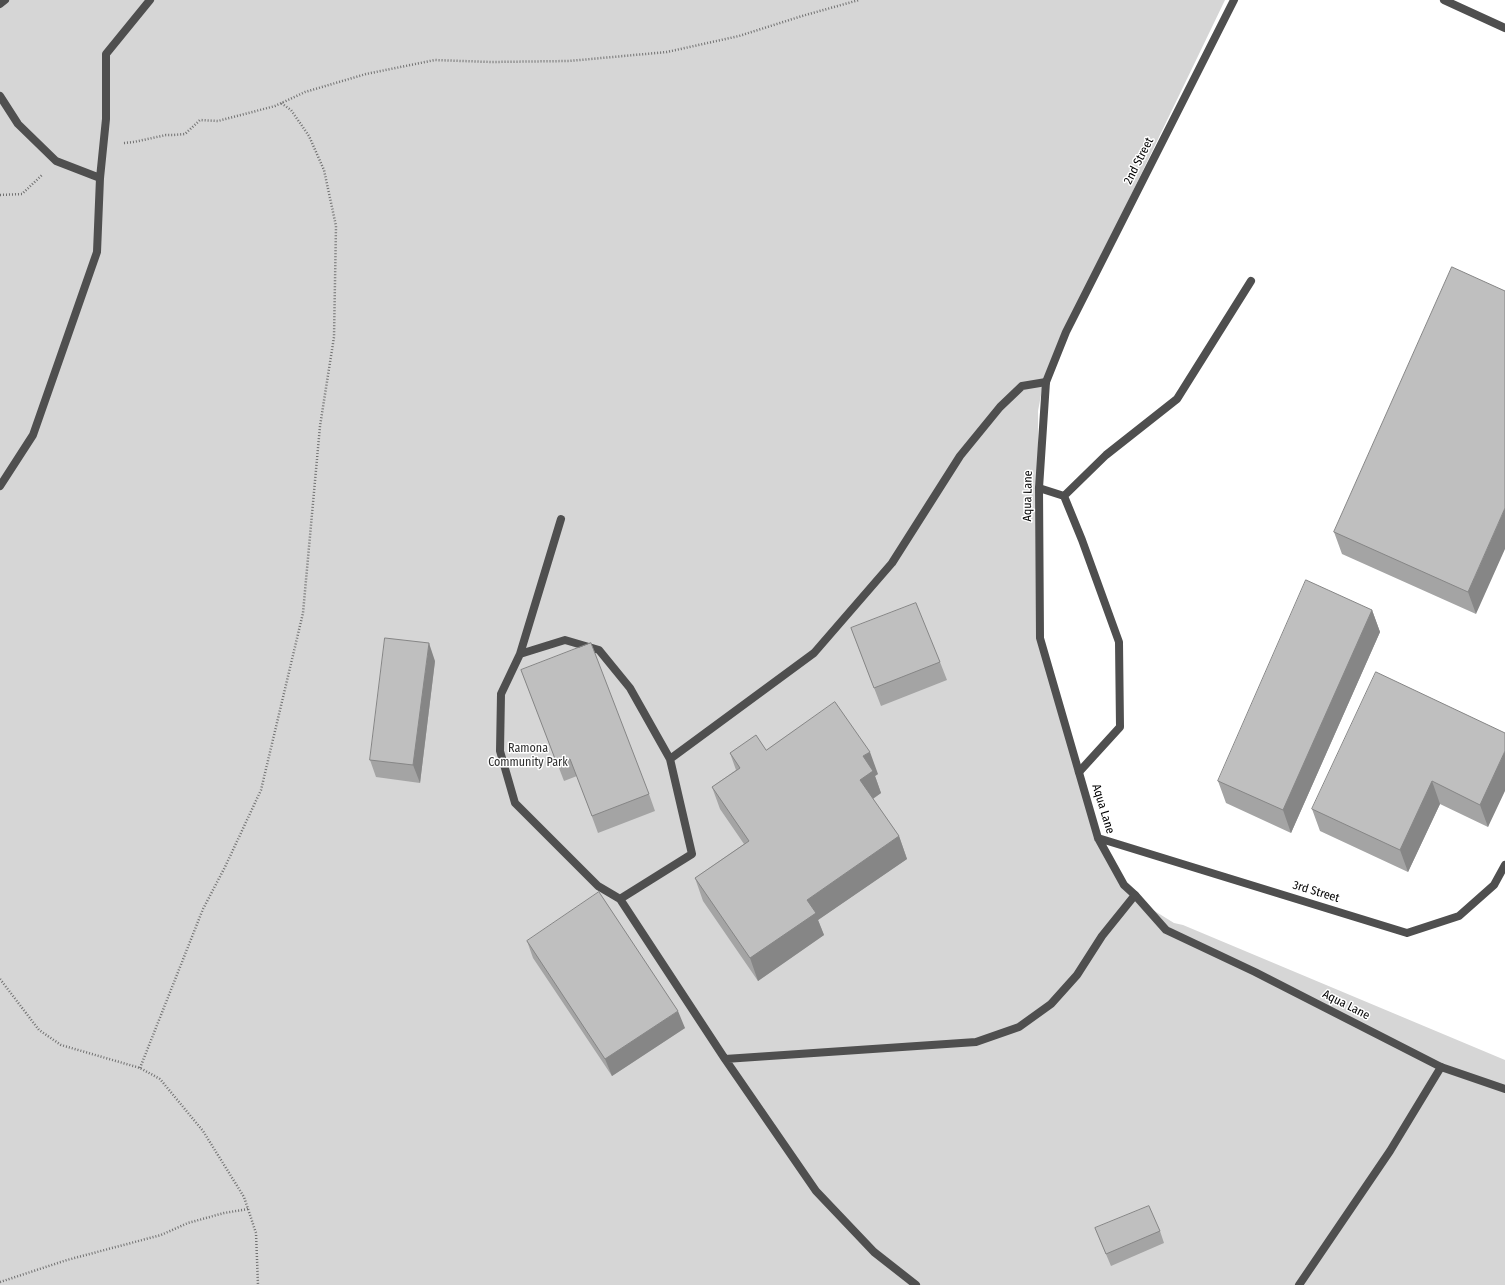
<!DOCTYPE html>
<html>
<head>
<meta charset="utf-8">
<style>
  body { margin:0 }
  canvas { display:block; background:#fff }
</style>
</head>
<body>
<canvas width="1505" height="1285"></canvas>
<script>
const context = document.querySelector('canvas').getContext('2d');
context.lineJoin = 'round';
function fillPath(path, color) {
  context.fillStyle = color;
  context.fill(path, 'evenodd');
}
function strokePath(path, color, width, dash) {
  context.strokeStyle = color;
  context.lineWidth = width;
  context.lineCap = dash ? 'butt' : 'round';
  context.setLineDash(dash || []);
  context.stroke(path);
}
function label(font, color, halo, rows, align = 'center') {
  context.font = font + ' "Fira Sans Condensed",sans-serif';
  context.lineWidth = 3;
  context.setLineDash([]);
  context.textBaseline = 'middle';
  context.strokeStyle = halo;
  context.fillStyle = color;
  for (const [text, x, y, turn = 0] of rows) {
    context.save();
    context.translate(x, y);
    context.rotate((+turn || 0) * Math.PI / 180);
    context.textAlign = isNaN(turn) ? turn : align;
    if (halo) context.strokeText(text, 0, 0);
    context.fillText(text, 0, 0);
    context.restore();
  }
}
const green = new Path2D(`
  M0,0H1225L1065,332L1044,379L1038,411V520L1036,597L1045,657L1103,851L1121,880L1145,905L1174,923L1183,925L1505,1060V1285H0Z`);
const path = new Path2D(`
  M124,143L134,142L166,135H173L185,134L200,120L218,121L275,106L305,92L366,74L435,60L491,62L569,61L667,52L739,36L802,16L859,0
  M0,195L22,194L42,175
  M0,979L39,1030L61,1045L140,1068L160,1079L203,1131L244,1197L256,1233L258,1285
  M140,1068L203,909L225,867L261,790L303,613L320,426L334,337L336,226L324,170L309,136L291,110L281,103
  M0,1282L67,1260L161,1235L188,1223L224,1213L248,1209`);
const lane = new Path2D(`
  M0,4L5,0
  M0,96L18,124L56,161L100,178
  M0,486L33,435L97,252L100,178L106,119V54L150,0
  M1039,488L1064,496L1082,540L1119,642L1120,727L1079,772
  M1064,496L1106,455L1177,399L1251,281
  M520,654L561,519
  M670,759L814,653L892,563L960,456L1000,407L1022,386L1046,382
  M620,899L598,886L515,803L500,751L501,694L520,654L565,640L599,650L630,688L670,759L692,854L620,899L725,1059L976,1042L1019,1027L1051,1004L1077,975L1102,936L1135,895
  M725,1059L816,1191L874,1252L916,1285
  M1299,1285L1390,1151L1441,1067`);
const street = new Path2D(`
  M1234,0L1066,332L1046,382L1039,488L1040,638L1098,838L1124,885L1135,895L1166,930L1255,972L1441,1067L1505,1089
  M1444,0L1505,28
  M1098,838L1407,933L1459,916L1494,885L1505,865`);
const wall = new Path2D(`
  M1452,267L1476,614L1342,554L1334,532Z
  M1372,610L1380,632L1291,833L1226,803L1218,781Z
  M851,628L940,662L947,680L881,706Z
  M435,661L420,783L376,777L370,760Z
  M521,670L649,794L655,811L598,833L577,776L564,781Z
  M1505,733L1488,827L1440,804L1408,872L1320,831L1312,809Z
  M766,750L878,774L875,776L881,793L873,799L899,836L907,859L818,920L824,935L758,981L703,901L695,878L744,844L720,809L712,787L736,770L730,753Z
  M527,941L685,1028L612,1076L533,958Z
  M1095,1228L1160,1231L1164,1243L1111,1266L1100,1240Z`);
const shadedWall = new Path2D(`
  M1505,508V549L1476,614L1468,592Z
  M1372,610L1380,632L1291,833L1283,810Z
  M429,643L435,661L420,783L413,765Z
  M1505,751V791L1488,827L1480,805Z
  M870,752L878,774L875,776L881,793L868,802L860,780L863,756Z
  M1432,781L1440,804L1408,872L1400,850Z
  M899,836L907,859L818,920L824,935L758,981L750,958L807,900Z
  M678,1011L685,1028L612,1076L605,1059Z`);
const building = new Path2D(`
  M1452,267L1505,291V508L1468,592L1334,532Z
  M1306,580L1372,610L1283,810L1218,781Z
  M916,603L940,662L874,688L851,628Z
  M385,638L429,643L413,765L370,760Z
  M591,643L649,794L592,816L570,759L557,764L521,670Z
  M1376,672L1505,733V751L1480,805L1432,781L1400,850L1312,809Z
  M835,702L870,752L863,756L873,771L860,780L899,836L807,900L816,913L750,958L695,878L749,841L712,787L740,768L730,753L756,735L766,750Z
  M599,892L678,1011L605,1059L527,941Z
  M1149,1206L1160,1231L1106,1254L1095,1228Z`);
const streetNames = [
  ["2nd Street",1139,161,-63],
  ["Aqua Lane",1028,496,-89],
  ["Aqua Lane",1103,809,73],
  ["3rd Street",1316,892,17],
  ["Aqua Lane",1346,1005,27]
];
const parkNames = [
  ["Ramona",528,749],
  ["Community Park",528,763]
];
fillPath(green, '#d6d6d6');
strokePath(path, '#717171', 2.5, [1, 2]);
strokePath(lane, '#4f4f4f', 8);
strokePath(street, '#4f4f4f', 8);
fillPath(wall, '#a4a4a4');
fillPath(shadedWall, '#868686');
fillPath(building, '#bfbfbf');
strokePath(building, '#868686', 1);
label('12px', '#000', '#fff', streetNames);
label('12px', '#2d2d2d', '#fff', parkNames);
</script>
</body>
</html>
